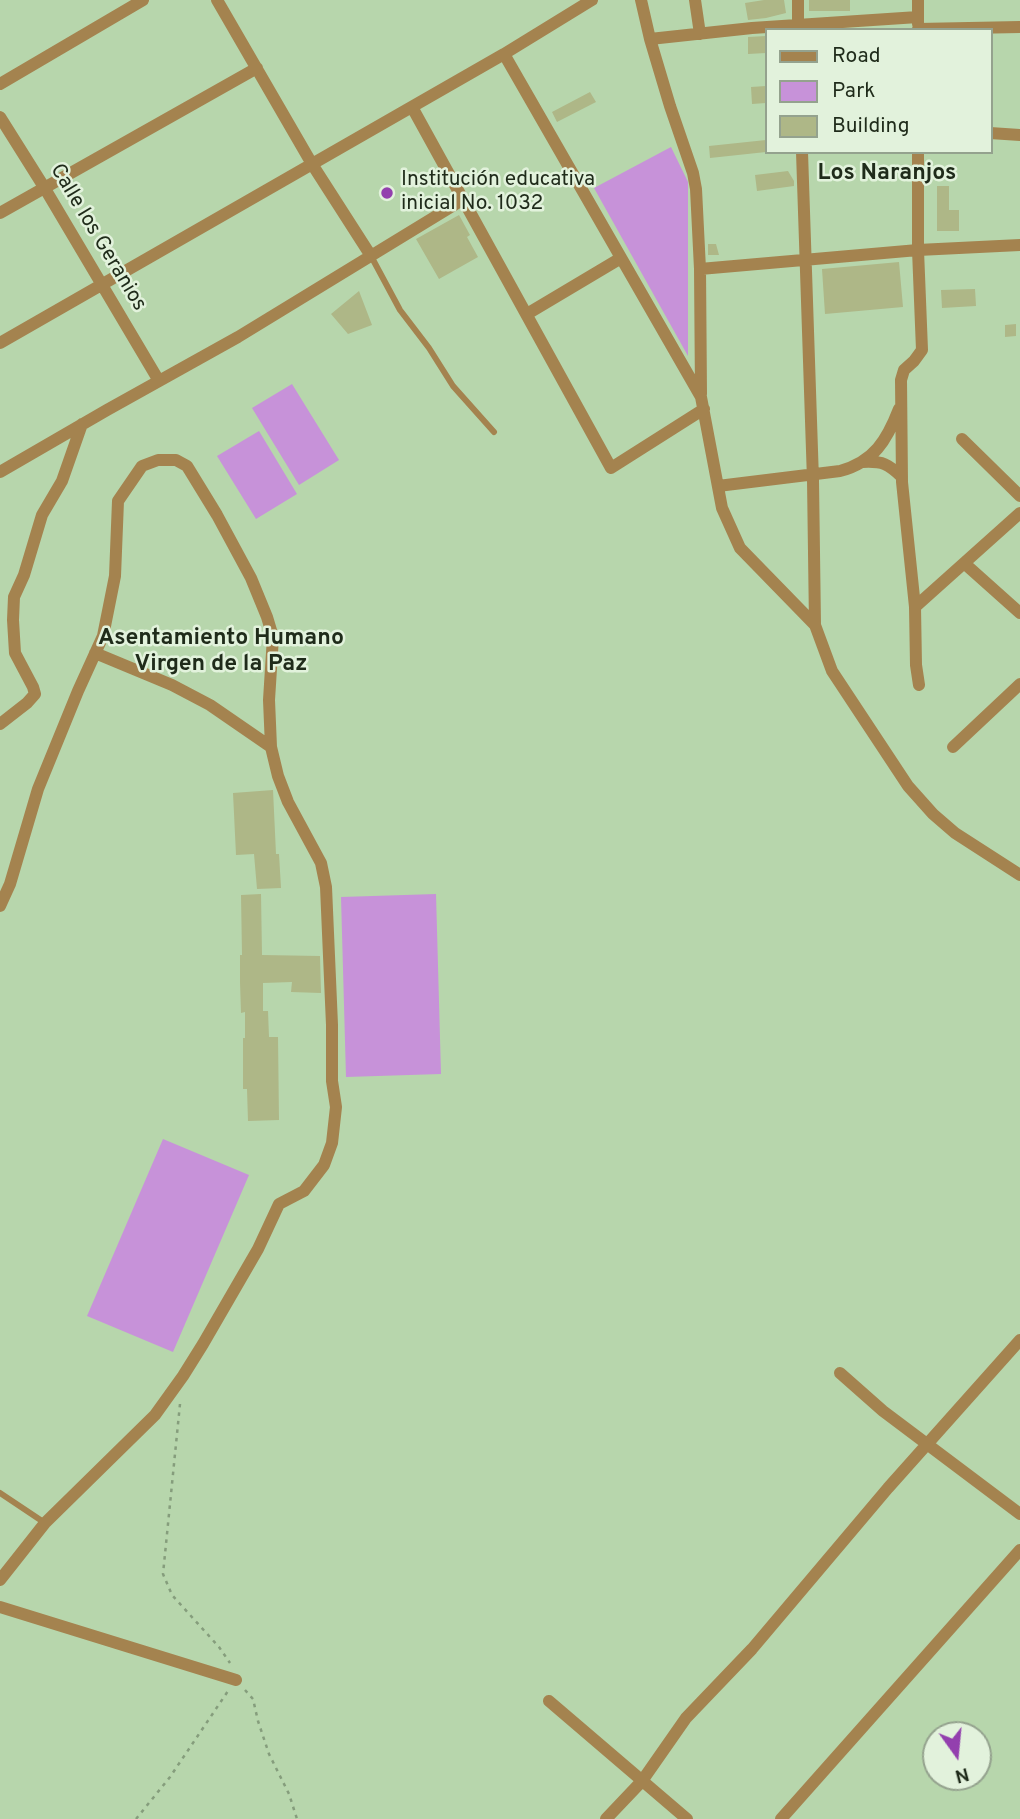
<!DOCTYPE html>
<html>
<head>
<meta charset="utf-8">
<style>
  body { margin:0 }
  #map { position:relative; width:1020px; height:1819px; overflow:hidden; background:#b7d6ac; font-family:Overpass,sans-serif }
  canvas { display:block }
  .legend { position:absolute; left:765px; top:28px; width:228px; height:126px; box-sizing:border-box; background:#e2f2dc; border:2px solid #94a28e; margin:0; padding:9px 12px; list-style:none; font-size:21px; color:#1f2b1a }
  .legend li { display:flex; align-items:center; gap:14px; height:35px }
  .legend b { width:35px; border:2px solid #94a28e }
  .north { position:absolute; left:922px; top:1721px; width:70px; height:70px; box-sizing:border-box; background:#e2f2dc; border:2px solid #94a28e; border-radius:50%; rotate:165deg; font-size:19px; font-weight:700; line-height:28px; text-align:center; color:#1f2b1a }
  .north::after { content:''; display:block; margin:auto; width:24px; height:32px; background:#9340ae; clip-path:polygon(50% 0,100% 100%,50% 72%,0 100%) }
</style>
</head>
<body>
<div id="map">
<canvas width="1020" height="1819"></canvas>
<ul class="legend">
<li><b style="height:9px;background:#a4834f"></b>Road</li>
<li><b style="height:19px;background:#c792d9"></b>Park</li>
<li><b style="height:19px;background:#aeb787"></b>Building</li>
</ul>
<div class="north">N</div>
</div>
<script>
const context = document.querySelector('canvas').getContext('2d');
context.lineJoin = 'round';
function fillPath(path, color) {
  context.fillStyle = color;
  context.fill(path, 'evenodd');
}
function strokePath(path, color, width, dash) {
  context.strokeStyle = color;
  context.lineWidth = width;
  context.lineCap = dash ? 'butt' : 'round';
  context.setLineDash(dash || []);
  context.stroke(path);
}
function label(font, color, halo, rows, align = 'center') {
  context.font = font + ' Overpass,sans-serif';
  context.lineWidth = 5;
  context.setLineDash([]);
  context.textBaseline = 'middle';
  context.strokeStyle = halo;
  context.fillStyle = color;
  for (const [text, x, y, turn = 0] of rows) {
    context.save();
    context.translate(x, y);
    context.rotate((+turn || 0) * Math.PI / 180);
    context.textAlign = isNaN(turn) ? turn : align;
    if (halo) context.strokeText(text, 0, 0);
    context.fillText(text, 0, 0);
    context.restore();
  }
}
const green = new Path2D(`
  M671,147L688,182V356L594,188Z
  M292,384L339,460L299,485L252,408Z
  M259,431L297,494L256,519L217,456Z
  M436,894L441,1074L346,1077L341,897Z
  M163,1139L249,1175L173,1352L87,1316Z`);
const building = new Path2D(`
  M764,0H784L786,13L766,18L748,20L745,3Z
  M809,0H850V11H809Z
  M766,36V53L748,54V37Z
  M766,86V103L752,104L751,87Z
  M590,92L596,102L557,122L552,112Z
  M766,140V152L710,158L709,146Z
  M788,171L794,181V186L757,191L755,175Z
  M937,186H949V210H959V231H937Z
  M459,215L470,235L467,237L478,257L439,279L416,239Z
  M708,244H716L719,255H708Z
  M899,262L903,307L825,314L822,269Z
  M975,289L976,306L942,308L941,290Z
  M359,291L372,325L348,334L331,314Z
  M1016,324V336L1005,337V325Z
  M273,790L276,854H279L281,888L257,889L254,854L236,855L233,793Z
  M261,894L262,955L320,956L321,993L291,992L292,982L263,983V1011H268L269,1037H278L279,1120L248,1121L247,1089H243V1038H245V1012L241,1013L240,982V955H242L241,895Z`);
const path = new Path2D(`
  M180,1404L163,1574L172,1595L219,1647L230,1663
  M245,1690L253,1699L258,1721L269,1754L289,1794L297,1819
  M136,1819L170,1777L228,1691`);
const lane = new Path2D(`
  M371,256L400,310L429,348L453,386L494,432
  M0,1493L45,1523`);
const street = new Path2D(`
  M217,0L312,164L371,256
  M641,0L650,39L670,106L693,173L696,189L700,269L701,394
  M695,0L700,34
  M798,0V30
  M918,24V0
  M918,29L1020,27
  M650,39L752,28L918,17
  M504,54L701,397L722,508L740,548L815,625
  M0,84L143,0
  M412,107L611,468L704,409
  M0,117L44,187L159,381
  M990,133L1020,135
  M802,152L813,480L815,625L832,671L908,786L933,814L955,833L1020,875
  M918,152V250L922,350L914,361L904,370L901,380L902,482L915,607L916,665L919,685
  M0,213L257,68
  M700,269L918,250L1020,245
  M527,314L621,258
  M0,343L504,54L592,0
  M962,439L1020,496
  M863,462C883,461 888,464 902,477
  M0,472L107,410L238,337L464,199
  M718,486L840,471C874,462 887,440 899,409
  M964,563L1020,613
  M915,607L1020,513
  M95,653L172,685L210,705L271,747
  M0,724L27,703L35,694L33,687L15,653L13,620L14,597L24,575L42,515L62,481L82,424
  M953,747L1020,684
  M0,906L10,884L38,789L78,691L103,636L115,576L118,501L142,466L158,460H176L187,466L217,515L251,578L267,617L273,637L269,700L271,747L278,776L288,802L321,863L326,887L332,1025V1081L336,1107L332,1143L324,1165L304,1191L279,1204L258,1249L203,1344L183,1376L155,1415L45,1523L0,1580
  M840,1373L883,1411L1020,1514
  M0,1607L236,1680
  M549,1701L687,1819
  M606,1819L642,1781L686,1718L752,1649L888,1488L1020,1340
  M781,1819L1020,1550`);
const markers = [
  [387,193,7,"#9340ae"]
];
const poiNames = [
  ["Institución educativa",401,181],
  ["inicial No. 1032",401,205]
];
const streetNames = [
  ["Calle los Geranios",97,238,59]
];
const neighbourhoodNames = [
  ["Los Naranjos",887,174],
  ["Asentamiento Humano",221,639],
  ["Virgen de la Paz",221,665]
];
fillPath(green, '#c792d9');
fillPath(building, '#aeb787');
strokePath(path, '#859d7c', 2.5, [3.5, 5]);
strokePath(lane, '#a4834f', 6);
strokePath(street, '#a4834f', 12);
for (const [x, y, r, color] of markers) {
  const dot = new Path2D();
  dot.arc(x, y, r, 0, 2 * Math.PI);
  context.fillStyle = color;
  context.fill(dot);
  strokePath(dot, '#e2f2dc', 2.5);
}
label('21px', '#1f2b1a', '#e2f2dc', poiNames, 'left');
label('21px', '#1f2b1a', '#e2f2dc', streetNames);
label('bold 23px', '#1f2b1a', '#e2f2dc', neighbourhoodNames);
</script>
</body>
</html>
